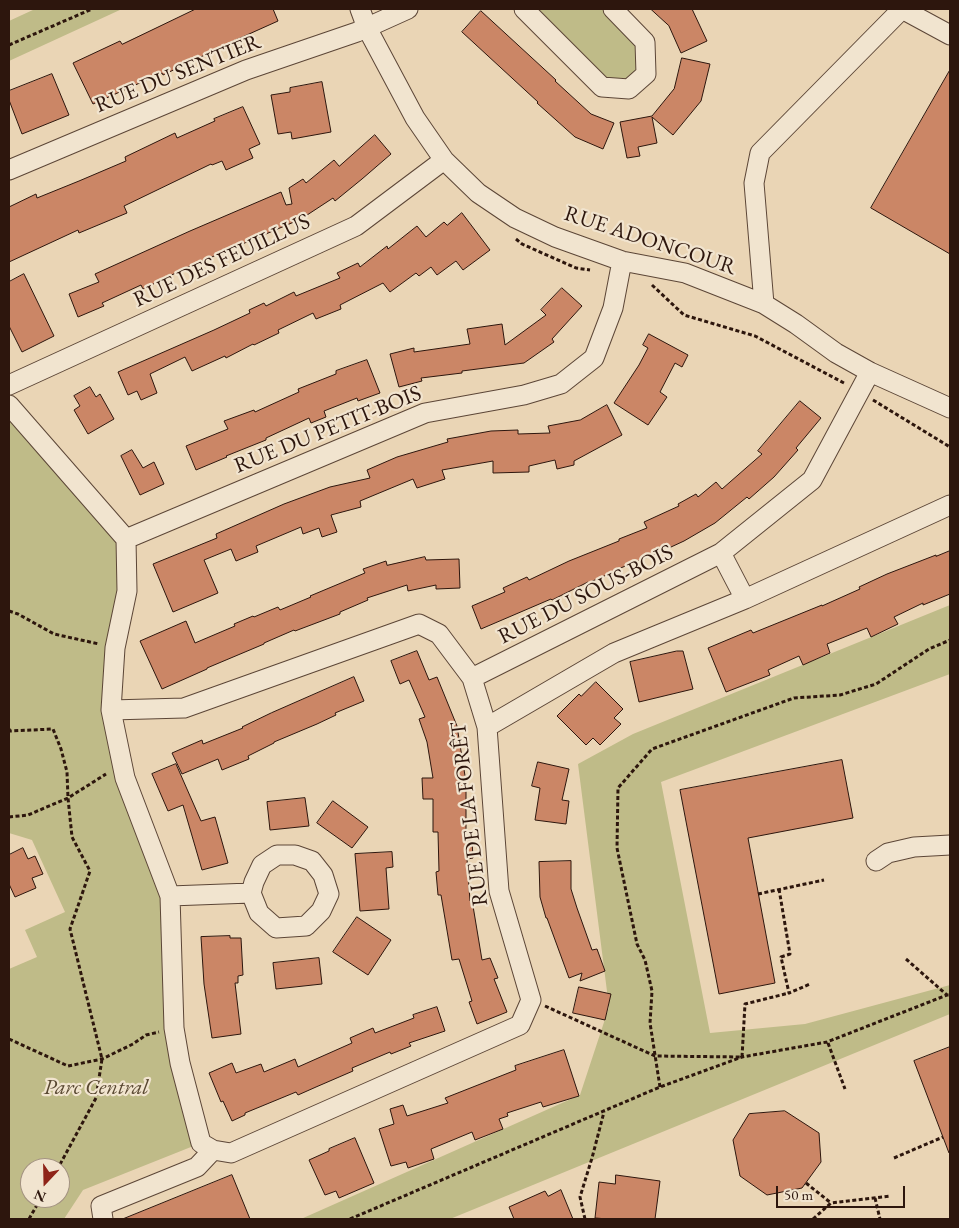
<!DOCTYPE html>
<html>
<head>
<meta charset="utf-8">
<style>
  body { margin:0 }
  #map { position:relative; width:959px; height:1228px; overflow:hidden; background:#ead5b5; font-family:"EB Garamond",serif }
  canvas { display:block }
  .frame { position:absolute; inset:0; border:10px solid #2d160d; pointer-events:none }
  .north { position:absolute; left:20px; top:1158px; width:50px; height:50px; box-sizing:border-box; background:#f1e4cf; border:1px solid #a39281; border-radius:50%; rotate:201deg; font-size:14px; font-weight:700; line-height:20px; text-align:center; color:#2d160d }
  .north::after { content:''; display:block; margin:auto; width:18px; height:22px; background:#8f2418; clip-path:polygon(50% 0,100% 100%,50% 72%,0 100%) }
  .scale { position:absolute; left:776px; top:1186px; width:129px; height:22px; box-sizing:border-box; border:2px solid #2d160d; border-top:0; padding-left:6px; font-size:15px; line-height:18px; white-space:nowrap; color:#2d160d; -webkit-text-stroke:4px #f1e4cf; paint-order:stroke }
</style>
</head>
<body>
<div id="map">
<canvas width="959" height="1228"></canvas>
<div class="frame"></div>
<div class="north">N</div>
<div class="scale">50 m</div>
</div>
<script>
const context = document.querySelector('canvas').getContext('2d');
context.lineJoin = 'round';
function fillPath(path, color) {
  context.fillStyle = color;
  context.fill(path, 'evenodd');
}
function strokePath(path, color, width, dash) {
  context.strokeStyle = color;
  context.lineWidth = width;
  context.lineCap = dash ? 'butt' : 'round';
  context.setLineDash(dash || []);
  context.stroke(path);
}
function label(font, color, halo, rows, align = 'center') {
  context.font = font + ' "EB Garamond",serif';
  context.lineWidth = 4.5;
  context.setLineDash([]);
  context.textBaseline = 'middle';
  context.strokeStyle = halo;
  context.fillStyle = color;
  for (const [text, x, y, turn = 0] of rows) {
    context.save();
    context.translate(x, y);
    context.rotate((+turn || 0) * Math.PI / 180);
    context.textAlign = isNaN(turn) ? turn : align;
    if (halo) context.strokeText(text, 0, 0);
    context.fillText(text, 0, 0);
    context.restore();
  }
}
const green = new Path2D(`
  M35,9H122L9,61V21Z
  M531,9H605L640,45L641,72L627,84L605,82Z
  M9,405L126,539L111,710L170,896L174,1028L201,1143L83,1190L64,1219H9V969L37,957L25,930L65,912L32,840L9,833ZM30,1168H60V1198H30Z
  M950,605V674L661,782L710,1033L805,1024L950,985V1014L450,1219H301L580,1095L609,1007L578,764L633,734Z`);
const building = new Path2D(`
  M196,9H273L278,21L209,52V53L163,75L162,73L93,104L73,63L120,41L122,44Z
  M651,9H692L707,41L681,53L669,26Z
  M481,11L556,80L555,81L591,114L614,123L603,149L575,137L537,103L538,102L462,32Z
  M682,58L710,64L701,101L673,135L652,117L657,143L638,147L640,156L627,158L620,122L652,116L674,89Z
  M950,70V254L871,208Z
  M52,74L69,115L22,134L9,100V91Z
  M322,82L331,132L292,139L291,132L278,134L271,95L290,92V88Z
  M243,107L260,144L249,149L253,158L226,170L222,161L212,165L211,164L124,206L127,213L79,233L78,230L9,262V207L36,194L37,198L79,181L126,161L125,157L175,133L177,138L215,121L214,119Z
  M375,135L391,154L362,179L335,201L333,198L301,219L186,268L143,289L141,285L102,303L104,306L78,317L69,294L99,282L95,274L190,231L281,192L286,205L292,204L289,188L303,179L306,183L334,160L339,166Z
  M462,213L490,250L463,270L456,261L437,275L431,267L419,276L416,273L390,292L383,283L340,305L341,309L316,319L313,313L278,330L279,333L254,345L253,344L226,358L225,356L192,371L185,357L150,374L157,393L141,400L137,391L128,395L118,372L214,330L250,313L249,310L264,303L266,306L294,292L296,296L340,278L337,273L358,263L360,267L387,246L388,249L417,226L426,237L444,222L447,225Z
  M24,274L54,336L22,352L9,326V282Z
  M562,288L582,306L552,339L554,342L524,363L462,371V373L421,378L422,381L399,387L390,354L414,348V352L470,344L467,329L502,324L505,345L546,315L541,310Z
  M649,334L688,355L682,367L675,363L660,392L667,397L648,425L614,403L639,365L648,348L643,345Z
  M367,360L380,393L358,401L357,398L324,411L326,417L311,423L309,418L266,438V440L226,456L227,457L196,470L186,446L228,429L224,421L254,410L255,412L299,392L298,389L336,374V371Z
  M90,387L96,397L100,394L114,419L88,434L74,410L80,406L74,396Z
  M800,401L821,418L796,448L798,450L774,477L749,499L747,497L715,523L684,541L658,553L618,569V570L588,583V582L552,600L551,599L481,629L472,606L505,592L503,588L527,577L529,580L569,561L619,541V539L647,528L644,522L679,506L678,504L696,494L698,497L716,482L722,489L762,454L758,451Z
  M607,405L622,435L574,461V465L557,469L555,460L529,466V472L493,473V461L442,470L445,479L417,488L413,479L360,501L361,507L331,515L337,532L322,537L319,528L303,534L301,527L256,546L258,552L236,561L231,549L204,560L218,593L173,612L153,564L217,538L216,534L284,504L330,487L370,478L367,470L397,457L448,442L447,439L491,431L518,430V434L550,433L548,426L580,420Z
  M132,450L143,468L154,462L164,484L140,495L121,456Z
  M950,551V594L923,605V603L894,617L898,624L871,637L867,628L827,644L830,653L803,665L799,656L768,670L770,675L726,692L708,648L751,630L753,633L822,605V606L860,589L859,587L887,574L936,555V556Z
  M425,557L426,560L459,559L460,588L436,589V585L408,591L407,585L367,598L368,600L340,612V614L295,631L294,630L264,643V644L207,668V669L162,689L140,641L186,621L195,643L235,626L234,624L253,616L254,617L278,607L280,610L311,597L310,596L365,573L363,569L386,561L387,565Z
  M417,651L429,680L437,677L457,726L466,782V840H472L473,858L467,859L470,901L472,900L482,960L490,958L498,978L494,979L507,1012L477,1024L469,1002L472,1001L459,959L452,960L441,895H438L436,872L439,871L438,832H433V799H423L422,778H433L427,742L419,719L425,717L409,680L400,684L391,661Z
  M677,651H683L693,689L639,702L630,662Z
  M354,677L364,701L335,713L336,715L317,724L274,742V743L248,756L249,759L222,770L218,759L182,774L172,753L202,740L203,744L243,728L242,727L271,713Z
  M596,682L623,709L614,718L621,724L600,745L593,738L586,745L557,716L579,694L581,696Z
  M842,760L853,818L748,838L775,983L719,994L680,790Z
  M538,762L569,769L562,800L569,801L566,824L535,820L540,788L532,786Z
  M176,764L201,821L215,817L228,863L202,870L183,805L168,811L152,774Z
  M305,798L309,826L270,830L267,802Z
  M333,801L368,827L352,848L317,823Z
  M23,848L28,859L35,856L43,874L32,878L36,888L15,897L9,884V855Z
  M392,852L393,867L386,868L389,909L360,911L355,854Z
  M571,861V889L577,908L592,950L597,949L605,971L580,981L582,973L569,978L547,918H546L540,897L539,862Z
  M357,917L391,940L368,975L333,952Z
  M230,936V938H241L243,975L238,976V983H235L241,1034L212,1038L204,984L201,937Z
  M319,958L322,984L276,989L273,963Z
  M579,987L611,994L605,1020L573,1013Z
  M437,1007L445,1031L409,1043L411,1046L391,1054L390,1052L352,1068L353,1071L316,1087L298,1095L296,1092L245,1113V1115L232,1121L223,1101L221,1102L209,1073L232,1063L236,1073L261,1064L264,1072L295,1059L298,1067L352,1043L350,1038L373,1028L375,1033L414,1018L413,1015Z
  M950,1047V1153H949L914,1061Z
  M564,1050L579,1096L543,1107L541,1102L507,1113L508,1116L499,1119L503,1129L475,1140L472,1132L431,1149L434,1159L408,1168L406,1162L391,1166L379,1129L394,1124L390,1109L403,1105L407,1116L448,1103L445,1098L516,1070L515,1066Z
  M785,1111L819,1133L821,1162L802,1188L767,1195L740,1176L733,1140L749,1114Z
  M355,1138L374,1183L339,1198L336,1191L325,1195L309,1160L329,1151V1149Z
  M232,1175L250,1219H123Z
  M616,1175L660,1181L655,1219H608L595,1218L599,1182L615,1184Z
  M561,1190L573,1219H514L509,1207L545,1191L548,1196Z`);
const path = new Path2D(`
  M9,45L92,9
  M516,239L522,244L576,268L590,270
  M652,285L684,315L755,336L844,383
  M873,400L950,447
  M9,611L18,614L54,634L99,644
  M9,729L10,731L53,729L61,749L67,772L68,798L72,837L90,871L70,929L102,1059L96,1098L58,1168
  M9,817L28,815L68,798L106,774
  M779,889L790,954L781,957L789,993L810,984
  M758,894L824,880
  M906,959L947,995
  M545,1006L655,1056L742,1057L745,1004L789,993
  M9,1039L68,1066L102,1059L133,1044L146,1035L159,1032
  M828,1043L845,1089
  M660,1087L650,1023L652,991L645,960L637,944L617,848L618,788L652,749L794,698L840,695L876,684L929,649L950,640
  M894,1158L943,1137
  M806,1183L831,1203
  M875,1198L880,1219
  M29,1219L41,1198
  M350,1219L660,1087L742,1057L827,1042L947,995H950
  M585,1219L580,1197L592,1158L604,1112
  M813,1219L831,1203L891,1196`);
const minor = new Path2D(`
  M360,9L367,28L415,118L444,160L478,193L515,218L555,237L622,261L685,273L764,304L796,324L836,353L870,372L950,408
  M524,9L602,87L629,89L646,74L645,42L613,9
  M902,9L950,35
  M9,170L246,70L357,32L408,9
  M764,304L754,183L760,153L902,9
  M9,385L356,226L444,160
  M9,405L126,539L127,591L115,648L111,710L125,778L170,896L174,1028L180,1063L201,1143L213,1150L231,1153L520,1025L531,1000L499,891L487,727L472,678L439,634L419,624L184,708L111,710
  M126,539L425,413L524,395L561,384L594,358L613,308L622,261
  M721,553L745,599
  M472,678L721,553L812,480L870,372
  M487,727L614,653L745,599L950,505
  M277,855H295L312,861L323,875L329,894L321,911L306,926L276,928L259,913L251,893L254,882L262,865Z
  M876,861L888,853L914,847L950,845
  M170,896L251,893
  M103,1219L101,1206L197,1167L213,1150`);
const streetNames = [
  ["RUE DU SENTIER",178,74,-22],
  ["RUE ADONCOUR",650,241,18],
  ["RUE DES FEUILLUS",222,261,-25],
  ["RUE DU PETIT-BOIS",328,430,-22],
  ["RUE DU SOUS-BOIS",586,595,-27],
  ["RUE DE LA FORÊT",470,814,-97]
];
const parkNames = [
  ["Parc Central",96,1088]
];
fillPath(green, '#bfbb88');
fillPath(building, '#cb8666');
strokePath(building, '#2d160d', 1);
strokePath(minor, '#5c4637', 21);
strokePath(path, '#2d160d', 3, [4, 2.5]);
strokePath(minor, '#f1e4cf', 19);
label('22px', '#2d160d', '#f1e4cf', streetNames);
label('italic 22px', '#594832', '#f1e4cf', parkNames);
</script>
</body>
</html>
